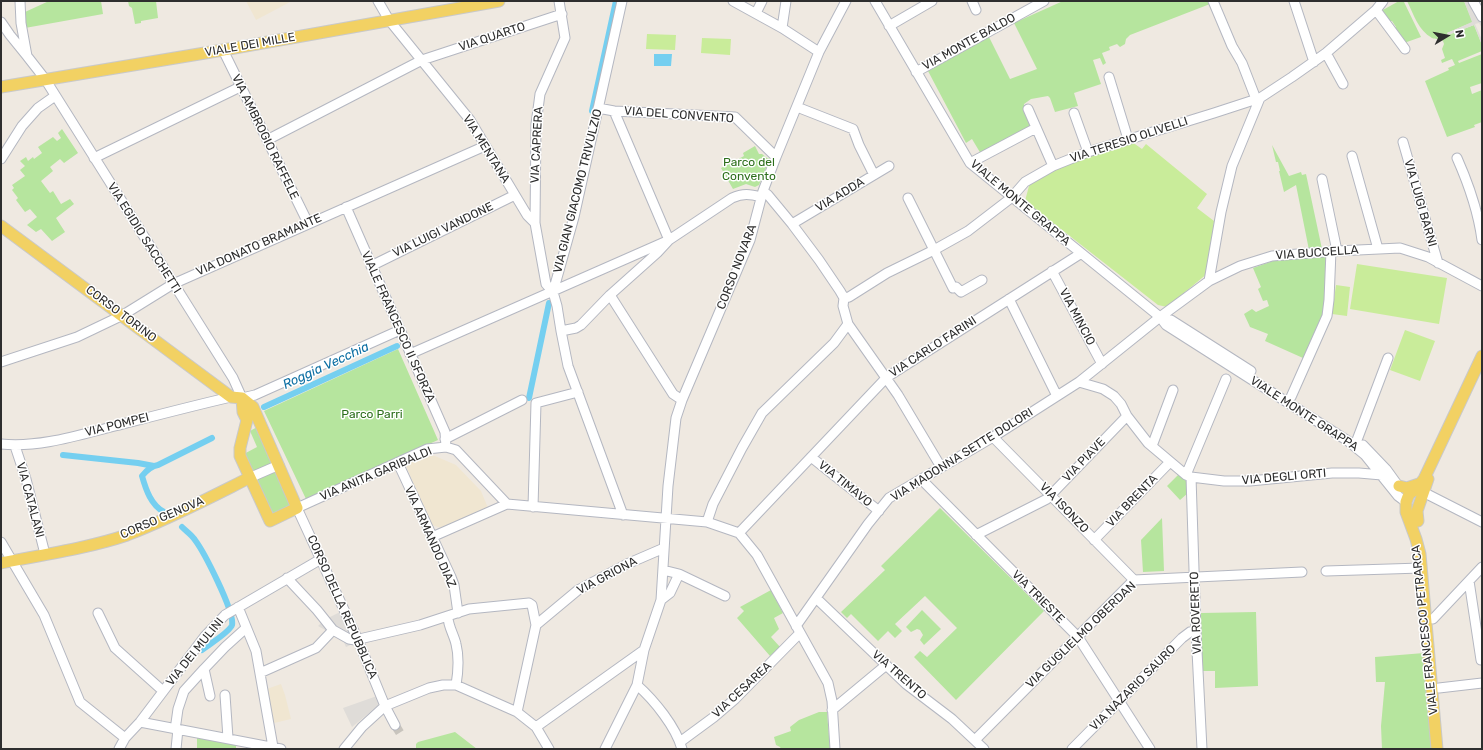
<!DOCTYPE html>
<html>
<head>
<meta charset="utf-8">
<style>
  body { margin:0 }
  #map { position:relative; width:1483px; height:750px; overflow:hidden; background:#efe9e1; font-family:Rubik,sans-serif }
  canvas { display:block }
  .frame { position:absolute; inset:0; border:2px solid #2e2e2e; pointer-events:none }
  .north { position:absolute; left:1427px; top:16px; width:40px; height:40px; -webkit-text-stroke:3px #fff; paint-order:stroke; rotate:80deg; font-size:11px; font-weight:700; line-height:16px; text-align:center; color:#2e2e2e }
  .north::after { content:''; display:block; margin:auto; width:14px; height:18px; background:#2e2e2e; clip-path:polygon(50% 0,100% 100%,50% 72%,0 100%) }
</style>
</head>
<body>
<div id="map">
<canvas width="1483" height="750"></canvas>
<div class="frame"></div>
<div class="north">N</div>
</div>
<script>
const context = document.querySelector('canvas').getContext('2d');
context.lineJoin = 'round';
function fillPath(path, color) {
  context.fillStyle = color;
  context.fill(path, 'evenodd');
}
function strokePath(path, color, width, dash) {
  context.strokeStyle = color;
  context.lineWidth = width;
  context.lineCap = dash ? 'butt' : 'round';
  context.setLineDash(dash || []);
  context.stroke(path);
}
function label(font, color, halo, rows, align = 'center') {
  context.font = font + ' Rubik,sans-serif';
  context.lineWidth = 3;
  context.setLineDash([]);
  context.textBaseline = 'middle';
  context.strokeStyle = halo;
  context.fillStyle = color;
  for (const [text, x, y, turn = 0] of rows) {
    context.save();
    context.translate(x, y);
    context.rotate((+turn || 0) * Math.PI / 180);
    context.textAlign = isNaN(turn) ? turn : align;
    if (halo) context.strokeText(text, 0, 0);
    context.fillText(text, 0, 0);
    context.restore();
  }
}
const education = new Path2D(`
  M246,1H292L256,20Z
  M431,456H435L456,465L481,491L488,508L441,528L432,525L405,464Z
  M281,684L285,695L291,719L270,724L264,690Z`);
const green = new Path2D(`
  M49,1H101L103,14L25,28V12Z
  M128,1H156L158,18L141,21V23L135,24L132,8L129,6Z
  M1063,1H1209L1210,4L1130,35L1126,39L1125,44L1120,47L1117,44L1109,47L1110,50L1102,53L1106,63L1103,65L1100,58L1093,60L1101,84L1074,93L1078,106L1055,112L1050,98L1048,96L1031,99L1024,104V107L1034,126L981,154L972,139L966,143L928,71L989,37L1010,79L1037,69L1014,23Z
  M1399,1L1404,2L1421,37L1404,43L1393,30L1396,27L1392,21H1390L1381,11Z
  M1407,1H1464L1473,22L1447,33L1448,35L1474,25L1482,45V51L1458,61L1459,63L1482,54V83L1470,87L1472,94L1482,90V122L1474,125L1475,127L1447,137L1425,81L1449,70L1448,68L1455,65L1452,59L1442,63L1441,60L1445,58L1442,49L1444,44L1443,41C1440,38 1436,40 1432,38C1418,30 1414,15 1407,1Z
  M62,129L78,153L64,163L60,159L50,167L53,171L41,181L50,193L53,191L61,204L70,199L74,204L56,218L65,232L52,241L41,229L36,232L27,225L37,217L30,209L25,212L16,200L18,198L12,190L14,188L12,185L25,176L20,170L25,166L20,161L26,157L28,161L33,157L34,159L42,153L38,147L53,137L57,141L61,138L58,133Z
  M1272,145L1289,176L1301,172L1302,175L1306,174L1322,249L1309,250L1296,185L1284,192L1279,171H1280L1278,162H1276Z
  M755,146L759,154H762L767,158H770L759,185L755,187L746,184L733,189L721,168L744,156L743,153Z
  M1322,256L1326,257L1328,259L1325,311L1310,346L1303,358L1265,341L1268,334L1250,327L1244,314L1252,309L1256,312L1269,306L1267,300L1263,301L1258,289L1261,287L1253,268L1273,261Z
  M398,349L438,440L306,499L264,411Z
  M259,426L294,506L271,518L242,455L257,447L250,431Z
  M1179,474L1187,482L1188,493L1180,500L1167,486Z
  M940,508L1044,611L956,700L914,657L920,651L927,657L957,628L925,596L895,624L902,631L895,638L888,631L878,641L851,614L847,618L841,612L885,570L881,566Z
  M1162,518L1164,571L1143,572L1141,540Z
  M771,590L783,613L774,618L779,629L771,637L780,647L770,656L737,618L744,611L740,607Z
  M922,610L941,629L924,645L920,640L923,635L920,630L917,629L911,632L906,627Z
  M1256,612L1258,686L1215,688V671H1202L1201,613Z
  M1424,653L1432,749H1382L1381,726L1385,682H1376L1375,657Z
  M819,712H827L830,749H781L780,747L776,745L774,737L791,731L790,727L799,720Z
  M455,732L477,749H416V744L418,742Z
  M197,736L236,743V749H197Z`);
const pitch = new Path2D(`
  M647,34L676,35L675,50L646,49Z
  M702,38L731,39L730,55L701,53Z
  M1132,142L1142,149L1146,144L1207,194L1197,208L1214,221L1208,273L1167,307L1158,305L1025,201L1030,182C1065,164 1095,153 1132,142Z
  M1357,264L1447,278L1439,324L1350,309Z
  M1336,285L1350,287L1347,316L1332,314Z
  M1405,330L1435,341L1420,381L1390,370Z`);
const plaza = new Path2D(`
  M1464,1H1469L1482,24V28L1479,23L1475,24L1482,40V45L1474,25L1448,35L1447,33L1472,22Z
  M342,611L355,643L346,647L343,640L318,626L324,620Z
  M377,696L380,704L352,727L343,708Z`);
const water = new Path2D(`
  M654,54H672L671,66H654Z`);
const canal = new Path2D(`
  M592,111L616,1
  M529,398L549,303
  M264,407L397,346
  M63,455L138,463L154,466
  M164,512C151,505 146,490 142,476C146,471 151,466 158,465L212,438
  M182,527C186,531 192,535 195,540C204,552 235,612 232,625C230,632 208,645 202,650`);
const minorTunnel = new Path2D(`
  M395,725L402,736`);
const minor = new Path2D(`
  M20,1L21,23L27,56L45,79L233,378L242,398L255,395L400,330
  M378,1L389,20L470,120L527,215L535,223
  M622,1L574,217L553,292L557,306L561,331L568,366L623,515
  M733,1L782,28L819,52
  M875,1L970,163L1160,317L1166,325L1348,441L1365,455L1398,496L1406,502
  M972,1L976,10
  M1213,1L1232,46L1242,63L1256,99
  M1294,1L1314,62
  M1473,1L1482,17
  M1376,10L1405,49
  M756,13L762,1
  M1,22L10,35L27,56
  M889,26L932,1
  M782,28L786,1
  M223,50L308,223
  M1326,53L1343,84
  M916,72L1044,1
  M1109,77L1128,139
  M797,107L853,129L859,145L874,175
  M1028,109L1053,166
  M614,111L735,117L776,157
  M1074,113L1088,152
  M267,140L422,60L562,14
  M1403,142L1438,263
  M1352,156L1378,249
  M94,158L240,87
  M1457,158C1469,185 1478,210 1482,240
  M1,159L22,126L38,108L55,96
  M970,163L1036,128
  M1322,179L1337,251
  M763,191L768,195L792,224L819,260L840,291L844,298L843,306L848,324L898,395L941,467
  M908,198L953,288L956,287L961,292L982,280
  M346,207L445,432L446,447
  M792,224L889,166
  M371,266L515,195
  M1052,271L1102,364
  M1209,281L1221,212L1232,166L1260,98
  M553,292L546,284L535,223L536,124L540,94L565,38L559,1
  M610,295L673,394L682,400
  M844,298L849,297L887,273L934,250L968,231L1011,198L1025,182L1053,166L1088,152L1214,113L1260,98L1292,77L1326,53L1376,10L1383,1
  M1009,299L1057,396
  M1160,317L1171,320L1251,371
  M561,331L576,328L581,325L610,295L657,253L669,240L614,111L598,108
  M410,354L669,240L732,198C743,193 750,194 761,197
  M1,362L77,337L123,315L173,284L485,146
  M1079,382L1103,389L1114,396L1121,404L1127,416L1148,443L1186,475L1191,477L1224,481H1250L1332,473H1359L1382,475
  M1291,397L1327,316L1329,300L1331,251
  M993,437L1134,580
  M445,439L522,400
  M1357,440L1388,358
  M1,444C39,448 79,435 115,426C154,416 192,406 231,397
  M1363,445L1386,469L1399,487
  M15,446L26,479L45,554
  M1152,446L1173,390
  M811,457L879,511
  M398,463L451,577L454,585L458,613
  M1186,475L1226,379
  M1191,477L1196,631L1202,749
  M249,478L279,465
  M921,479L1078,637L1150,749
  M1423,492L1482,522
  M533,507L536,403L578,392
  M707,522L713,504L742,448L762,413L834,343L848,324
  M739,533L887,377L1080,254
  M976,535L1047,499L1127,416
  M432,537L507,504
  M1094,540L1170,462
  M1,542L44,615L80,702L125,738
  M663,570L679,574L725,596
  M1326,571L1421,568
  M287,578L317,610L333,630L349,639L355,640L420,625L469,609L529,603L532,605L536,625L517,712
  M1469,581L1481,660H1482
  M816,598L906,684L952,719L984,749
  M661,600L670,593L679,574
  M238,607L256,651L273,747
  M98,613L115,648L163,691
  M448,617C448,626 454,635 456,644C459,656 458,673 456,685
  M1433,619L1482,567
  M536,625L578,590L627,564L664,548
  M796,626L868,524L889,498L993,437L1079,382L1160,317L1209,281L1240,266L1272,256L1337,251L1400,248L1428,257L1482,286
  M260,673L316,648L333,630
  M637,685C654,700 676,727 682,749
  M1439,688L1482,683
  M225,695L228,738
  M210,696L204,669L225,647L246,628
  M832,710L885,666
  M140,722L281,749
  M176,723L178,709L184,691L204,669
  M395,725L385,706L358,640L297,508L427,449L446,447L456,450L507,504L707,522L739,533L757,555L828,683L832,701L835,749
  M536,727L644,650
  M975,740L1134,580L1302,572
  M680,742L714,717L735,699L800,633
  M119,749L125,738L140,722L205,636L225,615L321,559
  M176,749L178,729
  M344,749L362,727L385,706L429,688L443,685H456L517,712L536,727L549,749
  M605,749L637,685L644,650L661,600L668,486L676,418L682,400L750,240L763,191L776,157L819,52L846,1
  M1072,749L1182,638L1190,632L1196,631`);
const major = new Path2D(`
  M1,87L223,50L499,1
  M1,226L231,397L242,398L253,407L297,508L270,521L240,456V448L247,420L243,412L242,398
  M1424,479L1416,489L1409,494L1406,502V512L1416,539L1420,554L1437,749
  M1399,486L1407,488L1419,484
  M1423,486L1424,479L1482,356
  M1418,521L1417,511L1428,479
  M1,563C41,555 89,548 127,535C169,519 209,498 249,478`);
const streetNames = [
  ["VIA QUARTO",492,37,-18],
  ["VIA MONTE BALDO",969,42,-29],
  ["VIALE DEI MILLE",250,45,-10],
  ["VIA DEL CONVENTO",679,115,4],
  ["VIA AMBROGIO RAFFELE",265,137,64],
  ["VIA TERESIO OLIVELLI",1129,140,-18],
  ["VIA CAPRERA",537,145,-87],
  ["VIA MENTANA",486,149,58],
  ["VIA GIAN GIACOMO TRIVULZIO",578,191,-76],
  ["VIA ADDA",840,195,-31],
  ["VIALE MONTE GRAPPA",1020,203,40],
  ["VIA LUIGI BARNI",1420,203,74],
  ["VIA LUIGI VANDONE",443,230,-26],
  ["VIA EGIDIO SACCHETTI",144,238,58],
  ["VIA DONATO BRAMANTE",259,245,-24],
  ["VIA BUCCELLA",1317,253,-4],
  ["CORSO NOVARA",737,267,-69],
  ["CORSO TORINO",121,314,37],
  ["VIA MINCIO",1077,317,62],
  ["VIALE FRANCESCO II SFORZA",398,327,66],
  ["VIA CARLO FARINI",933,347,-33],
  ["VIALE MONTE GRAPPA",1304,414,33],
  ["VIA POMPEI",117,425,-14],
  ["VIA MADONNA SETTE DOLORI",962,455,-32],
  ["VIA PIAVE",1084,460,-46],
  ["VIA ANITA GARIBALDI",376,474,-23],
  ["VIA DEGLI ORTI",1284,477,-5],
  ["VIA TIMAVO",845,484,39],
  ["VIA CATALANI",30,500,75],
  ["VIA BRENTA",1132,501,-46],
  ["VIA ISONZO",1064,508,46],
  ["CORSO GENOVA",162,518,-23],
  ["VIA ARMANDO DIAZ",430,537,66],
  ["VIA GRIONA",607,576,-28],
  ["VIA TRIESTE",1038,597,45],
  ["CORSO DELLA REPUBBLICA",342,607,66],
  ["VIA ROVERETO",1196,613,-92],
  ["VIALE FRANCESCO PETRARCA",1425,630,-96],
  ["VIA GUGLIELMO OBERDAN",1081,635,-44],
  ["VIA DEI MULINI",195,652,-51],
  ["VIA TRENTO",899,675,41],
  ["VIA NAZARIO SAURO",1133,688,-45],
  ["VIA CESAREA",742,690,-43]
];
const parkNames = [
  ["Parco del",749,163],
  ["Convento",749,177],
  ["Parco Parri",372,415]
];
const waterNames = [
  ["Roggia Vecchia",326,366,-25]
];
fillPath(education, '#f0e6d1');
fillPath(green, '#b6e59e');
fillPath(pitch, '#c9ec9a');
fillPath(plaza, '#dfdcd8');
fillPath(water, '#75cff0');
strokePath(canal, '#75cff0', 6);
strokePath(minorTunnel, '#c8c4bd', 9, [9, 4.5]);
strokePath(minor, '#b4b7c1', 11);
strokePath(major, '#c9c9c9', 13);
strokePath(minor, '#fff', 9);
strokePath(major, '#f2d163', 11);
label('12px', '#2e2e2e', '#fff', streetNames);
label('12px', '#2c6e1b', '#fff', parkNames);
label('italic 13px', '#0d6fa3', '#fff', waterNames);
</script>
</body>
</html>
